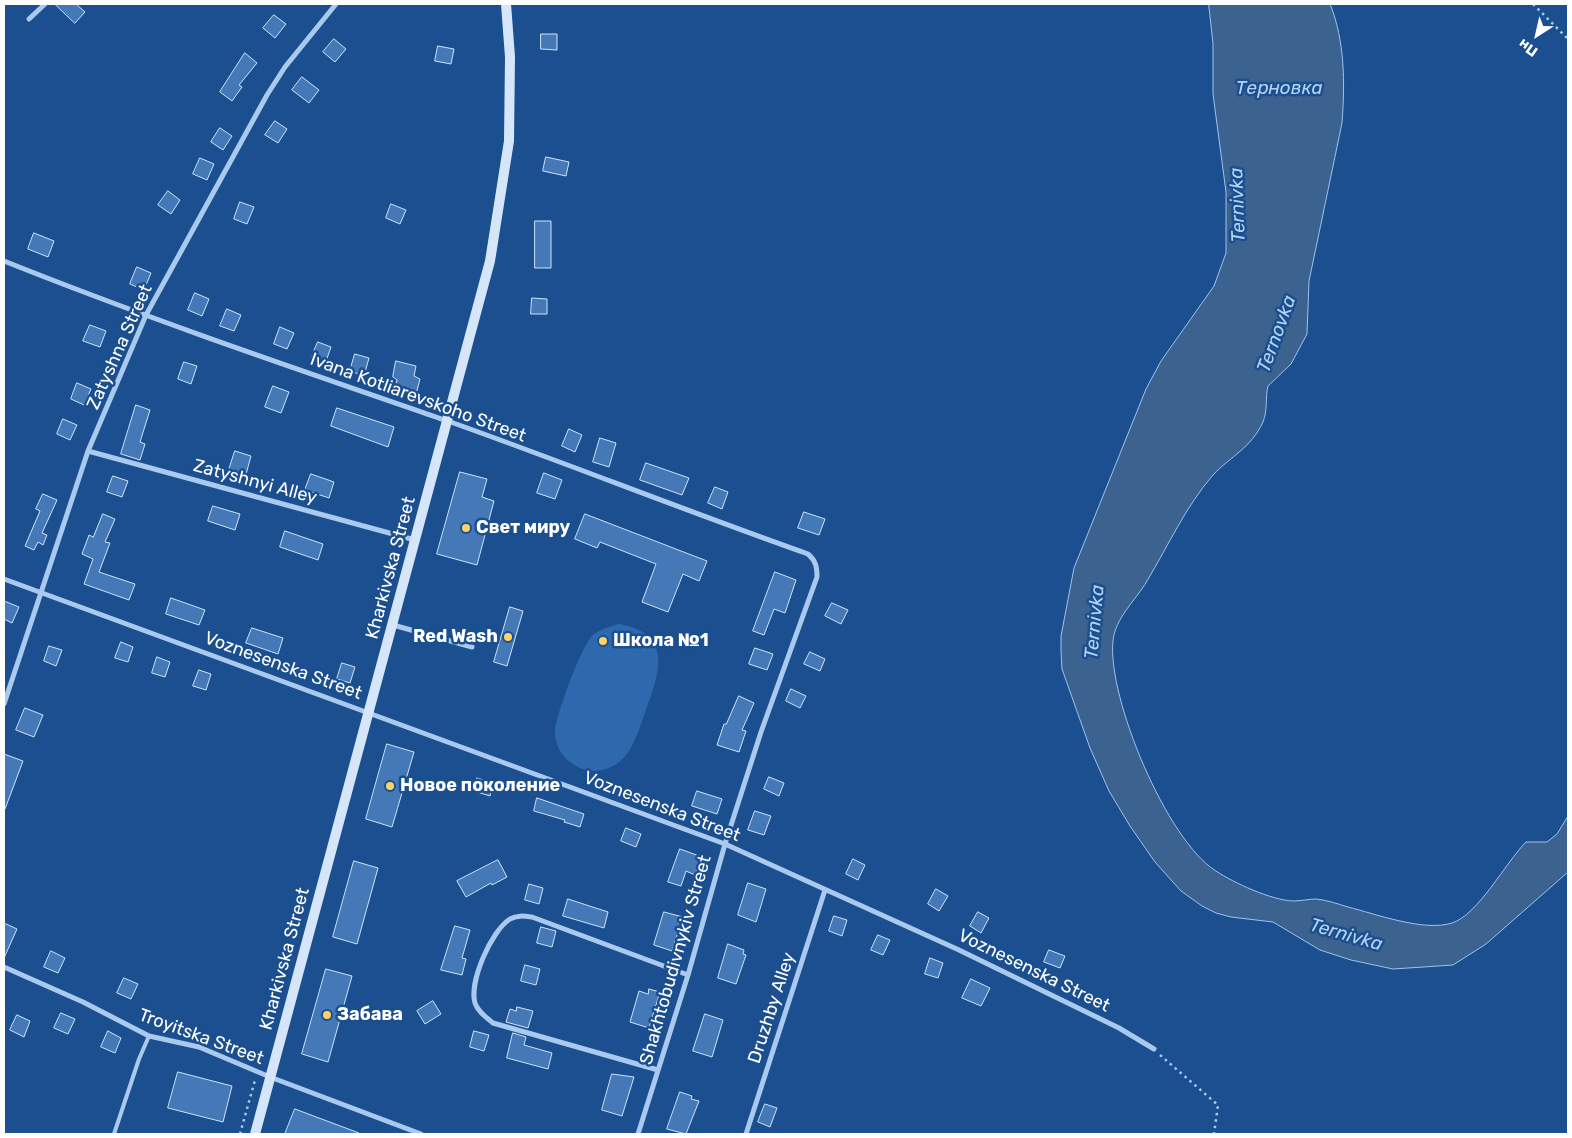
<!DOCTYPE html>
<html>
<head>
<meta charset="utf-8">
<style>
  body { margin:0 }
  #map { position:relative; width:1572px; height:1138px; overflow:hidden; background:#1b4f8f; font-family:Rubik,sans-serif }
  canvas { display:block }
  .frame { position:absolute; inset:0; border:5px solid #fff; pointer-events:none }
  .north { position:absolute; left:1512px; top:10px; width:50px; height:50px; -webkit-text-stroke:4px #1b4f8f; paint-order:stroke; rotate:215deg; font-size:14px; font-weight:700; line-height:20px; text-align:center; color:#fff }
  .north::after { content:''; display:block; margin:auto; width:18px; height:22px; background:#fff; clip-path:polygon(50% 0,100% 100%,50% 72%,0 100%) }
</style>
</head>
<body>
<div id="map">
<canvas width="1572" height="1138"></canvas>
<div class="frame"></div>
<div class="north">Пн</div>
</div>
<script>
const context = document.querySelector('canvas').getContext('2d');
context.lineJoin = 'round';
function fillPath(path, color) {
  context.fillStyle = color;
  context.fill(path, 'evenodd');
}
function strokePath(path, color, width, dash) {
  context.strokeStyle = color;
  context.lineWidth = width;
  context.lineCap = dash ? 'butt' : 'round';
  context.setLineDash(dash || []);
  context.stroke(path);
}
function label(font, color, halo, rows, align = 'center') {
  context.font = font + ' Rubik,sans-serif';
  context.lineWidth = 5;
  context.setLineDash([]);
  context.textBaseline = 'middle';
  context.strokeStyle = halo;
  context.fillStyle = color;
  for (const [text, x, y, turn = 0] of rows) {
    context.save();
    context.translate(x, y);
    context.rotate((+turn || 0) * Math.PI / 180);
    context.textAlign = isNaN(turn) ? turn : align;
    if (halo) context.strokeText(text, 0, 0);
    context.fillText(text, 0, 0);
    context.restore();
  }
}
const green = new Path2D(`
  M619,624C675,634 659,675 645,713C636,737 630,764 602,770C590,773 579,769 570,762C561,756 555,743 555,732C555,717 581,647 592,636C600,629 609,627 619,624Z`);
const water = new Path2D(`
  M1209,4H1330C1345,41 1345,83 1342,123L1309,281L1307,334L1291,364L1268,386C1265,397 1268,410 1263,422C1251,448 1231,456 1213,475C1186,506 1168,546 1147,581C1136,600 1115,618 1113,641C1107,697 1167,841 1216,871C1234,883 1271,900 1293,901C1301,901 1309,899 1316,899C1327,900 1338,904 1348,907C1376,914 1424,932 1452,923C1478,915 1506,862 1526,842H1547L1557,834L1568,816V872L1486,944L1453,965L1393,969L1351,960L1320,950L1273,922L1231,917L1216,913L1202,906L1181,891L1155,862L1130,826L1109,791L1090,748L1062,669L1061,651V636L1074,568L1146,389L1161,361L1214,286L1226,253V192L1213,94V44Z`);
const building = new Path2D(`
  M55,4H76L85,12L75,23Z
  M274,15L286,24L275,38L263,28Z
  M541,34H557V50L541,49Z
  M334,39L346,49L335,62L323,52Z
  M438,46L454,49L451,64L435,61Z
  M245,53L257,63L239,85L242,87L232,101L220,92Z
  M302,77L319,90L309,103L292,90Z
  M275,121L287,129L278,143L265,135Z
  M220,128L232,136L223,150L211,142Z
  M546,157L569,162L566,176L543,171Z
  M200,158L214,164L207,180L193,174Z
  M168,191L180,200L171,214L158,205Z
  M240,202L254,207L247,224L234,219Z
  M391,204L406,210L400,224L386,218Z
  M535,221H551V268H535Z
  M34,233L54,241L48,257L28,249Z
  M137,267L151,273L144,290L130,284Z
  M195,293L209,299L202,316L188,310Z
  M532,298L547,299V314H531Z
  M227,309L241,315L234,331L220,326Z
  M90,325L106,331L100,347L83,341Z
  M280,327L294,333L287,349L274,344Z
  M318,342L331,347L325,364L311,358Z
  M355,354L369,358L364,376L350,371Z
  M396,361L416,366L414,376L420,379L415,398L394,392L397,380L393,377Z
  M184,362L197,366L191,384L178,379Z
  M77,383L91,389L84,405L71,399Z
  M273,386L289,392L281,413L265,407Z
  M136,405L150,410L140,442L145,444L140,460L121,454Z
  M337,408L394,427L388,447L331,426Z
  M63,419L77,425L70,440L57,434Z
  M569,429L582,435L575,452L562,446Z
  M600,438L616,443L609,467L593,462Z
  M235,451L251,456L245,478L228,473Z
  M646,463L689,478L682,495L640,480Z
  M460,472L487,479L482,497L494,501L477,565L437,554Z
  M544,473L562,480L555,499L537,493Z
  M311,474L334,482L329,498L305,490Z
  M113,476L128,481L122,497L107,492Z
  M715,487L728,492L722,509L708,503Z
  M43,494L57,500L42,533L47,535L43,545L38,542L34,550L25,546L40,511L36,509Z
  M213,506L240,514L235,530L208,521Z
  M804,512L825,519L819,535L798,528Z
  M103,514L115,519L105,542L110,543L99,572L135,584L129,600L84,584L93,559L82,554L89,535L93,537Z
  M585,514L707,561L699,581L683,574L668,612L642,602L656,564L600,542L597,548L575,539Z
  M285,531L323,544L318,560L280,547Z
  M775,572L796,580L785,613L774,609L764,635L753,631Z
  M171,598L205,610L199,625L166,614Z
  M4,601L19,607L12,623L4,619Z
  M832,603L848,610L841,624L825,616Z
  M510,607L523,611L507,666L494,662Z
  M252,628L283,638L278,654L246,643Z
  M121,642L133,647L128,662L115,658Z
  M49,646L62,650L56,666L44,661Z
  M755,648L773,654L767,670L749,664Z
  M810,652L825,659L820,671L804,664Z
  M157,657L170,662L165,677L152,673Z
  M342,663L355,667L350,683L337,679Z
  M199,670L211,674L206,690L193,686Z
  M791,689L806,696L800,708L786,701Z
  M739,696L754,703L742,730L746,731L739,752L717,745L724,724H726Z
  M25,708L43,715L34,737L16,730Z
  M387,744L414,752L392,827L366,819Z
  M4,754L23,761L5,809H4Z
  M769,777L784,783L779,796L764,789Z
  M477,778L493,783L490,796L474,791Z
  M697,791L722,799L717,814L692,806Z
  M537,798L584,814L580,827L564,822L565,820L534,811Z
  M755,811L771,816L764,835L748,830Z
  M626,828L641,834L636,847L621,841Z
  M680,849L702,857L695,875L686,871L681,886L668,882Z
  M853,859L865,865L858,880L846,874Z
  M498,860L507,877L492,885L491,883L466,897L457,881Z
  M354,861L378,868L357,944L333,937Z
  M748,883L766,889L756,922L738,915Z
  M529,884L543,888L539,904L525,900Z
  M936,889L948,896L939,911L928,904Z
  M568,899L608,912L604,928L563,916Z
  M664,912L683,917L672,951L654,945Z
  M978,912L989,918L981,933L970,926Z
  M834,916L847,920L842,936L829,931Z
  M4,923L17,929L4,958Z
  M455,926L470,930L462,958L466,959L462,975L441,970Z
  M541,927L556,931L552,947L537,943Z
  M878,935L890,940L883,955L871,950Z
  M728,944L744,950L743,954L746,955L736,984L718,978Z
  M1049,950L1065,956L1060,968L1044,962Z
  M51,951L65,958L58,973L44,967Z
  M930,958L943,963L938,978L925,974Z
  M525,965L540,969L536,985L521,981Z
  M326,969L352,976L328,1062L302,1054Z
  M124,978L138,984L131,999L117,993Z
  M971,979L990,988L981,1006L962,998Z
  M649,989L660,992L649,1028L630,1022L639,991L648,994Z
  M433,1001L441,1014L425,1024L417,1011Z
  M517,1007L533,1011L528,1028L506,1022L510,1009L516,1011Z
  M61,1013L75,1019L68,1034L54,1028Z
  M705,1014L723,1020L712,1057L693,1051Z
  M17,1015L30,1021L24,1037L10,1030Z
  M108,1031L121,1038L115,1053L101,1047Z
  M474,1031L489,1035L484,1051L470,1047Z
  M513,1033L526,1037L524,1045L552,1053L548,1069L507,1058Z
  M178,1072L232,1086L223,1122L168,1108Z
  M612,1074L634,1077L622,1116L602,1110Z
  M680,1092L692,1096L691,1099L699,1101L686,1134L667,1129Z
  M765,1104L777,1108L770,1127L758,1122Z
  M295,1109L359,1133V1134H285Z`);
const path = new Path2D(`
  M1184,4V5
  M1533,4L1568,39
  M1160,1055L1218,1105L1214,1134
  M240,1134L255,1080`);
const lane = new Path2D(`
  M114,1134L139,1059L149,1036`);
const street = new Path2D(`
  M29,19L45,4
  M4,261C149,319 297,369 445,420C566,463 686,511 808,554C816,561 817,567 817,577L761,732L725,844L688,975L638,1134
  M88,451L415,540
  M4,579L725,844L959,950L1119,1028L1154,1049
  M393,625L472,647
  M4,704L88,451L146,315L267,95L285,67L336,4
  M4,967L83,1002L149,1036L199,1047L270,1077L421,1134
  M658,1070L493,1023C486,1017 478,1012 475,1003C469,982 491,931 510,919C517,915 524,916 532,917L688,975
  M746,1134L825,890`);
const secondary = new Path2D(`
  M255,1134L490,261L509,141L510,57L506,4`);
const markers = [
  [466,528,5,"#ffd166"],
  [508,637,5,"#ffd166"],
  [603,641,5,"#ffd166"],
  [390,786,5,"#ffd166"],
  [327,1015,5,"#ffd166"]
];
const streetNames = [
  ["Zatyshna Street",120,347,-66],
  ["Ivana Kotliarevskoho Street",418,398,20],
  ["Zatyshnyi Alley",255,482,15],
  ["Kharkivska Street",391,568,-75],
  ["Voznesenska Street",283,666,20],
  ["Voznesenska Street",662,807,21],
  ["Kharkivska Street",285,959,-75],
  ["Shakhtobudivnykiv Street",676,960,-74],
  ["Voznesenska Street",1034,971,26],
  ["Druzhby Alley",772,1008,-72],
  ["Troyitska Street",201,1037,20]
];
const poiNames = [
  ["Свет миру",476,528],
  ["Red Wash",498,637,"right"],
  ["Школа №1",613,641],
  ["Новое поколение",400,786],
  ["Забава",337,1015]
];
const waterNames = [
  ["Терновка",1279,89],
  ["Ternivka",1238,205,-92],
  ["Ternovka",1277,334,-70],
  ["Ternivka",1095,622,-85],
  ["Ternivka",1346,935,16]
];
fillPath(green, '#2e69ad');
fillPath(water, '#3c6290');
strokePath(water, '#9cc4f0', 1);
fillPath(building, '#4478b7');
strokePath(building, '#cfe3fa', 1);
strokePath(path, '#a9c9ee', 2.5, [2.5, 4]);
strokePath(lane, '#a9c9ee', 4);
strokePath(street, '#a9c9ee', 5);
strokePath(secondary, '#d6e6fa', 10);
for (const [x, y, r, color] of markers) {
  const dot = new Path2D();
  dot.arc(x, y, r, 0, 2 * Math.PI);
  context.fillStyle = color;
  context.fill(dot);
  strokePath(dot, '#1b4f8f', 2);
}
label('18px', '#fff', '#1b4f8f', streetNames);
label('bold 18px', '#fff', '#1b4f8f', poiNames, 'left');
label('italic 19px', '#b5d3f5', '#1b4f8f', waterNames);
</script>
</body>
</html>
